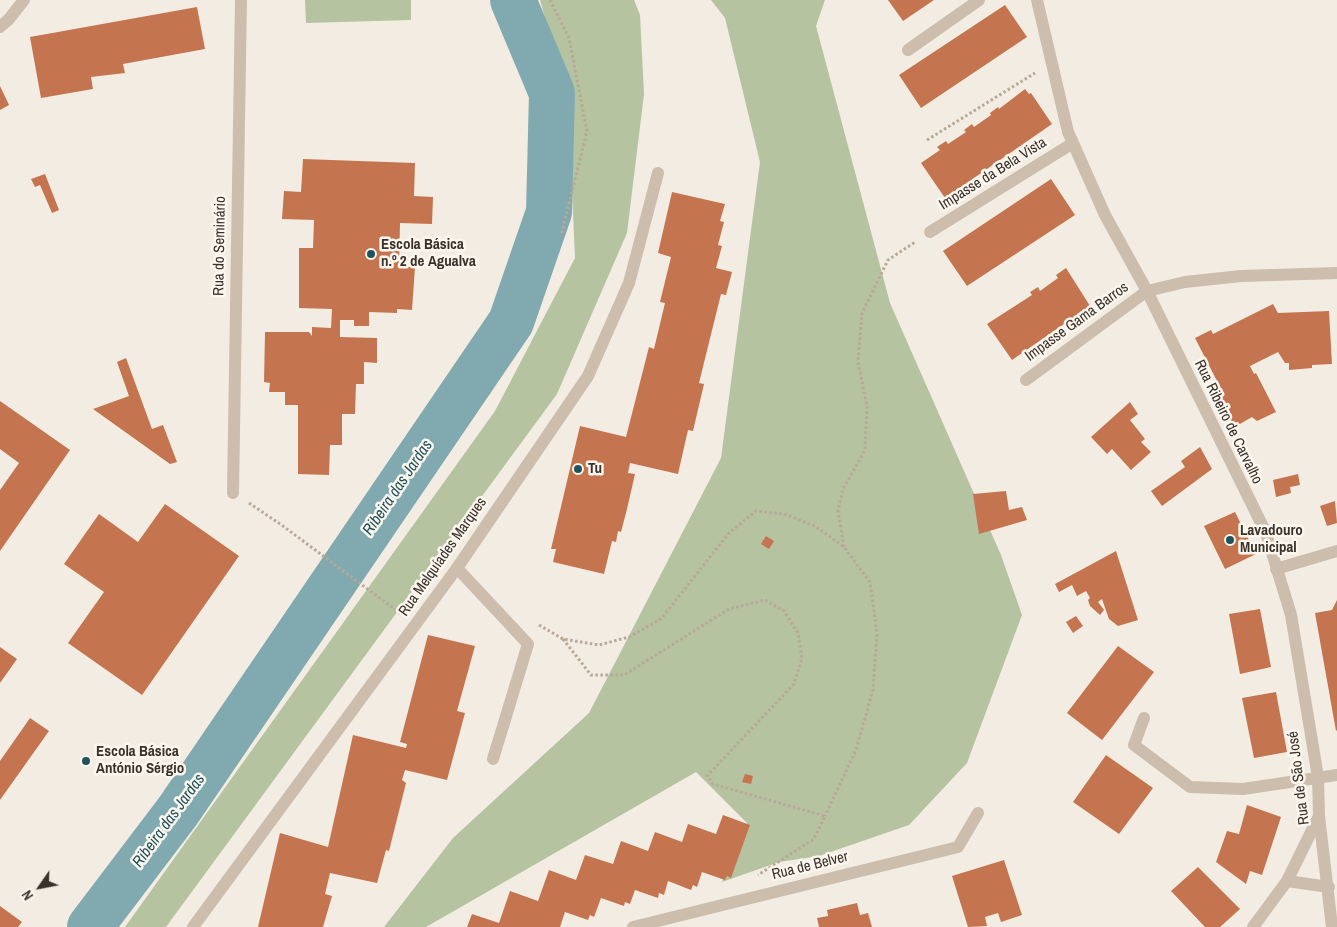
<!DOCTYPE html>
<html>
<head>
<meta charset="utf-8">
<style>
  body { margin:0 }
  #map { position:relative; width:1337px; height:927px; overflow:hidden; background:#f3ece2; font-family:"Archivo Narrow",sans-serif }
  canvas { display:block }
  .north { position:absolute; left:15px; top:862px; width:50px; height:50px; -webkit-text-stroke:4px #fbf6ee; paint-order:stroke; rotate:237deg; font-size:14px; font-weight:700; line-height:20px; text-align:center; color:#3a312b }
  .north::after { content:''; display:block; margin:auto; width:18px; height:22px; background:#3a312b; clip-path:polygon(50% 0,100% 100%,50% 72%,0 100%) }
</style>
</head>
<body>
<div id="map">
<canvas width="1337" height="927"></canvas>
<div class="north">N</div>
</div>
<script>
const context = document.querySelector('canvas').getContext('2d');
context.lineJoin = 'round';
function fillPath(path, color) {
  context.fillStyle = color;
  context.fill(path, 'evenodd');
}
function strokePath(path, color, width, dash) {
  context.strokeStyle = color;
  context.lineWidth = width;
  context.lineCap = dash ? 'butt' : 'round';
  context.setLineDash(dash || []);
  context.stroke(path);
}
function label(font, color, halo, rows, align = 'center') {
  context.font = font + ' "Archivo Narrow",sans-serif';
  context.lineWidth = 5;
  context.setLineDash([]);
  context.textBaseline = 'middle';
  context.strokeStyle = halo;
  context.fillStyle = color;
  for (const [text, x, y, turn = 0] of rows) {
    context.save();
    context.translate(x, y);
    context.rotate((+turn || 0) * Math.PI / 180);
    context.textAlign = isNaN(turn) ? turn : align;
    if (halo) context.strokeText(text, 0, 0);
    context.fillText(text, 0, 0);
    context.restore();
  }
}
const green = new Path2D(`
  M305,0H411V20L306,23Z
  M540,0H634L640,15L644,94L627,233L557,394L166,927H125L495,411L575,258L569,123L554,50Z
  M711,0H825L816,26L890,303L1001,555L1022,615L967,763L909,825L819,856L779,862L722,882L747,823L696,772L426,927H384L453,838L589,713L721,458L760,162L725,18Z`);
const river = new Path2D(`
  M90,927L178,811L511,322L549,212L552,93L513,0`);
const building = new Path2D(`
  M888,0H934L903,21Z
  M1005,5L1027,37L921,108L899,75Z
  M197,7L205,49L123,64L125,73L91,77L93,89L41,98L30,37Z
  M0,86L9,105L0,110Z
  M1025,89L1029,94L1031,93L1052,124L945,198L921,163L940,150L937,147L946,141L948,144L966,132L964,130L972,124L974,127L991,115L990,113L998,107L999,109Z
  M303,159L415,163L414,196L433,197L432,224L400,223L399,267H415L412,310L397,309V313L369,312V326H354V320H340V337L377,338V363L364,362V384H356L355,414H342V445H330L329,475L298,474V405H285V392H269L270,383L264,382L265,332H309L312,336V327L331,328L332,309L299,308V248H313L314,220L282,219L284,191L301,192Z
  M45,174L59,210L52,213L40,185L35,187L31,179Z
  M1051,179L1075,215L967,286L943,251Z
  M672,192L725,204L720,221L724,222L718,245L722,246L716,268L732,272L726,295L721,294L699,383L704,384L693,431L688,430L678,474L630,463L628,473L635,474L627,509L621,532L618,531L616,542L612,541L604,574L553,562L556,549H551L580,426L626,437L649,347L654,349L665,303L660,302L671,257L658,253Z
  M1066,268L1090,306L1012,360L987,324L1032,295L1030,292L1038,287L1040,291L1058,278L1056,275Z
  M1273,304L1278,313L1329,311L1332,364L1312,365V368L1289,370V363H1285L1278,352L1250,366L1254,374L1256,373L1276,412L1257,421L1252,417L1233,428L1212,384L1217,381L1195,338L1211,330L1213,334Z
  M126,358L152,429L163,425L177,462L170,464L93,409L129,396L117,362Z
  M0,401L70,450L0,551V490L19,463L0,449Z
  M1130,402L1138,414L1130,420L1145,439L1141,442L1151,452L1131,470L1112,449L1107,454L1091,437Z
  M1200,447L1212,469L1162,506L1151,491L1185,467L1181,461Z
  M1298,474L1300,485L1290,487L1291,493L1276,497L1273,480Z
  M1006,491L1009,510L1022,507L1027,520L979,534L973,494Z
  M1335,501L1337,523L1327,526L1320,506Z
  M165,504L239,556L142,695L68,643L104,592L64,564L99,514L138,542Z
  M1235,512L1256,554L1225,569L1204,526Z
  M766,536L774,541L769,549L761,544Z
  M1116,551L1138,620L1118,626L1109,619L1102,599L1098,602L1104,610L1100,615L1090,606L1088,600L1090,598L1086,591L1077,596L1072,585L1059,592L1055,584Z
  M1337,600V730L1336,731L1315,613L1332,610Z
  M1260,609L1271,667L1240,674L1229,614Z
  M1076,616L1083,626L1073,633L1066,622Z
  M428,635L475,646L457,711L465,713L447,780L405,770L402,780L406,783L389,851L386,850L377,883L330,873L325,894L332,896L323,927H258L280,833L328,847L353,735L406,748L407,744L400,742Z
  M1118,646L1154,672L1102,740L1067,713Z
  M0,647L17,659L0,683Z
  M1276,692L1287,752L1254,758L1242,698Z
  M30,718L49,731L0,800V761Z
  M1106,755L1153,788L1119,834L1073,802Z
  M745,774L753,776L751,784L742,782Z
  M1247,805L1281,817L1262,875L1250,871L1246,884L1216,862L1227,831L1239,834Z
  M723,815L750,825L731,878L727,876L725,880L702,872L697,887L693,885L691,890L668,881L664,895L659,893L658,898L635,890L630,904L625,902L624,906L601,898L594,917L590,915L588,920L565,912L560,927H467L472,914L499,923L510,891L538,901L549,870L576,880L585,855L613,864L621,841L648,851L655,832L682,842L688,824L716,834Z
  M1004,860L1022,915L1001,922L998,913L985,917L987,926L968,927L952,876Z
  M1198,867L1240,909L1220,927H1205L1171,891Z
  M857,903L860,915L868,913L872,927H819L817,918L828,916L827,910Z
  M0,906L22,922L18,927H0Z`);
const path = new Path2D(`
  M550,0L569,38L587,131L561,236
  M927,140L1035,73
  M249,503L283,526L401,614
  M844,547L838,511L843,489L865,450L867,407L858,362L862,313L888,260L915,242
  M539,625L563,639L599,645L629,637L661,619L729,533L756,511L784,514L815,526L844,547L870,582L877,633L873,690L856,750L825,816
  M563,639L591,675H624L729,609L765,600L784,611L798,633L802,658L794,684L707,776L713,784L825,816L814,839L758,875`);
const lane = new Path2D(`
  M457,568L528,644L493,759`);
const street = new Path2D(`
  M1037,0L1068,132L1073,143L1105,215L1147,291L1266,533L1291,615L1318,777L1319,816L1332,927
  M0,27L9,19L24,0
  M908,50L979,0
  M930,232L1073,143
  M1026,380L1147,291L1185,282L1241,276L1337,273
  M233,493L241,0
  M1276,569L1337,551
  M1144,718L1134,745L1190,787L1243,789L1337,775
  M1287,881L1329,887
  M193,927L457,568L588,376L629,283L658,173
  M633,927L958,847L978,813
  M1253,927L1287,881L1319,816`);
const markers = [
  [371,254,5,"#21535c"],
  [578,469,5,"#21535c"],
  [1230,540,5,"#21535c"],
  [86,761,5,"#21535c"]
];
const streetNames = [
  ["Impasse da Bela Vista",993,174,-32],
  ["Rua do Seminário",220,246,-89],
  ["Impasse Gama Barros",1077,322,-36],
  ["Rua Ribeiro de Carvalho",1228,422,64],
  ["Rua Melquíades Marques",443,557,-55],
  ["Rua de São José",1299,778,-97],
  ["Rua de Belver",810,866,-14]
];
const poiNames = [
  ["Escola Básica",381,245],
  ["n.º 2 de Agualva",381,262],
  ["Tu",588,469],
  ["Lavadouro",1240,531],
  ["Municipal",1240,548],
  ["Escola Básica",96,752],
  ["António Sérgio",96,769]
];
const waterNames = [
  ["Ribeira das Jardas",398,488,-56],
  ["Ribeira das Jardas",169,821,-54]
];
fillPath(green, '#b5c3a1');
strokePath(river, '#81aab0', 46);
fillPath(building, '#c4754f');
strokePath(path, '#b8a897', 3, [2.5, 2.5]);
strokePath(lane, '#ccbdad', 12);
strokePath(street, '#ccbdad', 12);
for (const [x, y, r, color] of markers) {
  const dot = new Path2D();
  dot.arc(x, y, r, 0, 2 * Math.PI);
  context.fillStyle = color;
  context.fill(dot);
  strokePath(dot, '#fbf6ee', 2);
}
label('15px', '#3a312b', '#fbf6ee', streetNames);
label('bold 15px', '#3a312b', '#fbf6ee', poiNames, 'left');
label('italic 16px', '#21535c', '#fbf6ee', waterNames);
</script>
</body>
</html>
